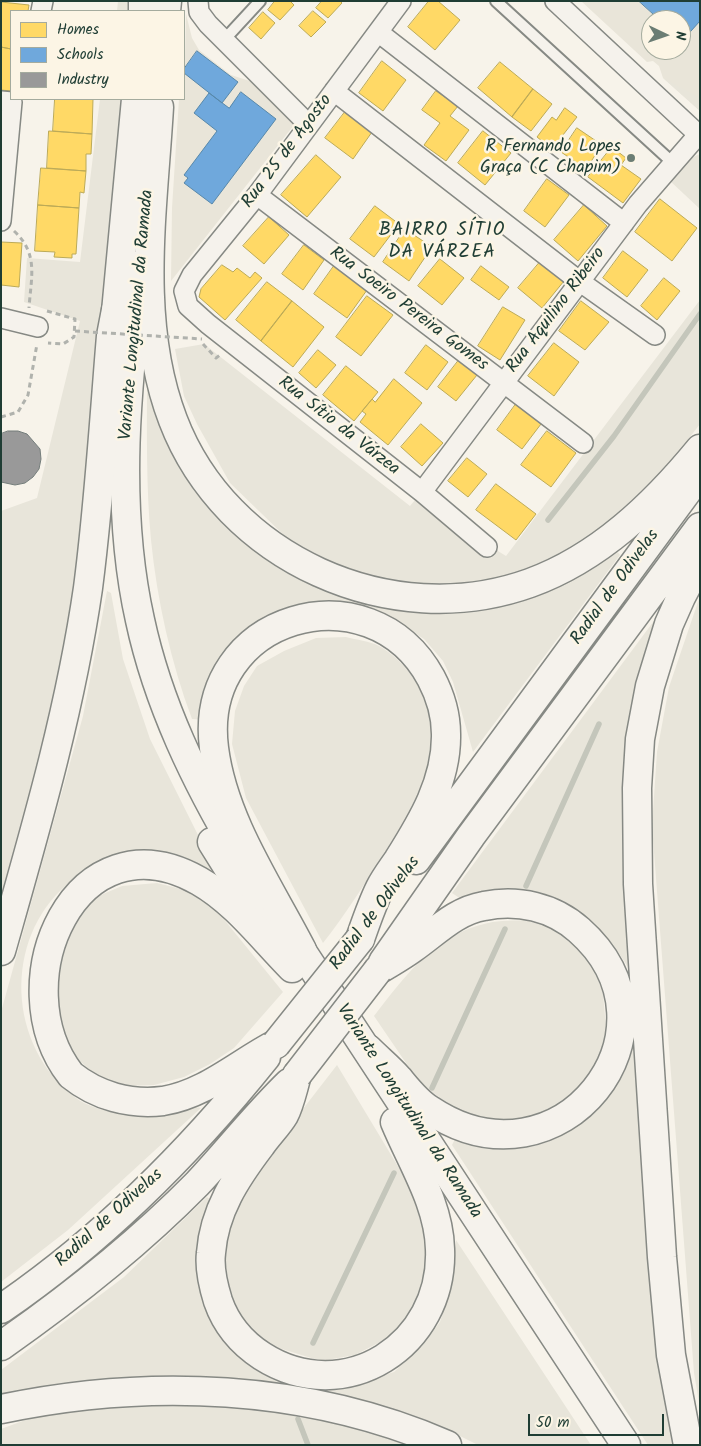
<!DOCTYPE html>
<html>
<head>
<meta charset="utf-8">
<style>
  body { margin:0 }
  #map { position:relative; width:701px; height:1446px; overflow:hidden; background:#f7f3ea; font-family:Kalam,sans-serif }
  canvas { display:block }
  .frame { position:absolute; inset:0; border:2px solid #1f3d34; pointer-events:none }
  .legend { position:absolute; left:10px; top:10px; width:175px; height:90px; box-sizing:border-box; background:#fcf5e5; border:1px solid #a4ab9e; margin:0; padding:6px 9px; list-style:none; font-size:15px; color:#1f3d34 }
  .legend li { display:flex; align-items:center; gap:10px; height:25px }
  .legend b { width:25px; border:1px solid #a4ab9e }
  .north { position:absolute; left:641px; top:10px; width:50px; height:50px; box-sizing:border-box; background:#fcf5e5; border:1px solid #a4ab9e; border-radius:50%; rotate:93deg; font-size:14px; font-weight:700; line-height:20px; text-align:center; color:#1f3d34 }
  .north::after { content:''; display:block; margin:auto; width:18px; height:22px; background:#6b7d74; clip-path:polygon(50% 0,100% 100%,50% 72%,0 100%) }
  .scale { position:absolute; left:528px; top:1414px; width:136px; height:22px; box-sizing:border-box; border:2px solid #1f3d34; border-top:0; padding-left:6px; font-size:15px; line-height:18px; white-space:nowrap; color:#1f3d34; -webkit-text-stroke:4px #fcf5e5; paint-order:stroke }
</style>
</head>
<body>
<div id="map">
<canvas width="701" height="1446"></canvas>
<div class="frame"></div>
<ul class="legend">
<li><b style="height:14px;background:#ffd966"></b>Homes</li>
<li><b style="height:14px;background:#6fa8dc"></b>Schools</li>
<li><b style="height:14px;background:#999"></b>Industry</li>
</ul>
<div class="north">N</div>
<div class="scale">50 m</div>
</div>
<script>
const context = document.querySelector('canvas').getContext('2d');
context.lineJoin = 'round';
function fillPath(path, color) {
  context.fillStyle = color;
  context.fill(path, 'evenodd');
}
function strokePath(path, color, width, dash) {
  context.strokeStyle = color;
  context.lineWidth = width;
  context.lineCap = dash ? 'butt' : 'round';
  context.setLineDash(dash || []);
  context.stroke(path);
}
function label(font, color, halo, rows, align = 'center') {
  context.font = font + ' Kalam,sans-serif';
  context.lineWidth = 5;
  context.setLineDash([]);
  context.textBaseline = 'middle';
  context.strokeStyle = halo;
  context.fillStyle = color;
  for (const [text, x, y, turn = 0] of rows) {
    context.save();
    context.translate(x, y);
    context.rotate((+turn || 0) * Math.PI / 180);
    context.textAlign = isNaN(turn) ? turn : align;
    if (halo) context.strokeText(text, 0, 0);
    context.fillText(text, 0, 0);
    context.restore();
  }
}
const built = new Path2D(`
  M581,1H700V111L663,78L659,66L653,61L647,62ZM651,20H681V50H651Z
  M186,14L192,38L199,50L231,75L256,83L294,125L171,281L172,208L179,99H184Z`);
const green = new Path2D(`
  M118,1H130L129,11H117Z
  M663,78L700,98V111Z
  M100,99H122L73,631L1,914V511L37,498L80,321L24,302L27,258L80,262Z
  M700,154V209L669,180L691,158Z
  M700,300V424L669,464L616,521L562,558L474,588L390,585L323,563L293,544L230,483L197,424L184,396L175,349L204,344L410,506L415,500L506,556Z
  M153,379L160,405L303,577L517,598L573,579L617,551L620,555L473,752L453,682L443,661L424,639L394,620L338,602L286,608L239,636L223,660L207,720L192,719C171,663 157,600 151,540C146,487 147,433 147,380Z
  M107,591L111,593L123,659L150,739L216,871C201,867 184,860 168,858C160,857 101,865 93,868C14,906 0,1012 53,1076C62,1085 72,1097 84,1103C120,1120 159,1114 196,1107L201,1108L68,1230L1,1282V1012L83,716Z
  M700,596V1408L694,1373L652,826L657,752L669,687Z
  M662,610L638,705L679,1445H648L452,1145L456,1137C472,1146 485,1148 503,1149C591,1153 664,1050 628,968C622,955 610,943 600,932C586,917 562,897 541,893C515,889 487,896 461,899L452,893Z
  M346,637C356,640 370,641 379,646C422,670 444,729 427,775C417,804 399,829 383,855C364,885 345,915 323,943L246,798L232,744L235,711L244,686L257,666L284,651L316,638Z
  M157,883L189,891L218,912L283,992L234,1048L210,1064L184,1077L154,1085L122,1086L92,1072L70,1052L57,1029L54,943L89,900L122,886Z
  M526,920L555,930L590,957L603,993L607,1040L588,1079L569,1102L531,1120L504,1123L466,1115L421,1085L374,1016C405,976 435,934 488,923C500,920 514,921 526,920Z
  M337,1065L408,1183L424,1223L427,1266L420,1291L407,1319L384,1340L355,1355L321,1361L272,1346L244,1326L230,1291L224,1254L232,1217L248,1180Z
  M207,1197L211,1200C201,1227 191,1271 203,1299C210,1315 220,1330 230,1345L362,1382L394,1372L421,1347L440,1322L449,1292L456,1240L591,1445H478L436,1424L434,1427L381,1411L1,1397V1370L124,1277Z
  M151,1402C220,1405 290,1410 357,1427C373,1432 389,1439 404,1445H1V1429L39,1415L67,1413L97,1405Z`);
const homes = new Path2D(`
  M275,1H290L294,5L280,20L268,10Z
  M322,1H340L342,3L328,18L316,8Z
  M429,1H438L460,20L435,50L408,27Z
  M1,2L29,5L28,11H11V49L1,47Z
  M313,11L326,22L311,37L299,26Z
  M263,12L275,23L261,39L249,28Z
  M1,47L11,49V91L1,90Z
  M382,61L406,80L383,111L359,93Z
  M500,62L533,89L512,117L478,88Z
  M533,89L552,104L531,131L512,117Z
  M436,91L458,106L450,116L469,130L446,161L424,145L440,123L422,110Z
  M55,99H93L92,134L53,131Z
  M565,108L577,117L552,149L537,137L552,117L556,120Z
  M345,112L372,132L353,159L325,138Z
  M577,128L602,145L586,169L561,152Z
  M49,131L92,134L91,154H86V171L47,168Z
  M483,131L511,153L485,185L458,163Z
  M612,147L626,158L621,165L641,179L623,203L588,177Z
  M316,155L341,177L307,217L281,195Z
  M41,168L86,171L84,193L80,192L79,208L38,205Z
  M547,179L569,195L545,227L524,211Z
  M660,199L697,228L672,261L635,232Z
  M38,205L79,208L76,254H72V258L54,257L55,252L35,251Z
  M584,205L607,226L578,261L554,240Z
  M375,206L399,224L374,257L350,239Z
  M269,217L289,235L264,264L243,246Z
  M405,229L432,247L409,281L383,262Z
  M1,242L22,243L19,287L1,285Z
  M304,245L324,260L303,290L282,274Z
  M623,251L648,270L627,297L603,278Z
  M440,259L464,278L442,305L418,286Z
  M540,262L564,281L542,308L518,288Z
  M222,265L233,272L237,268L250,278L255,272L262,278L225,320L199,297L201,289Z
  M334,266L367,290L347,318L314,294Z
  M481,266L509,287L499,300L471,280Z
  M664,278L680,291L657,320L641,306Z
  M267,282L292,301L261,341L236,320Z
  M367,296L393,315L361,356L336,337Z
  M292,301L324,327L293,367L261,341Z
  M581,301L609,322L585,350L559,331Z
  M503,307L525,320L500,360L478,346Z
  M554,343L579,362L554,396L528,376Z
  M426,345L448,362L427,390L405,373Z
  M318,350L336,365L316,388L299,373Z
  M459,360L477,375L456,401L438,387Z
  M346,366L378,392L354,421L323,395Z
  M394,379L422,403L388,445L360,422L366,414L362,411L372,399L375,402Z
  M516,404L541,424L522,449L497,430Z
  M421,424L443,443L422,466L401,447Z
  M547,431L576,453L551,487L521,465Z
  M467,458L487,474L468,497L448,481Z
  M496,484L536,514L516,540L476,510Z`);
const schools = new Path2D(`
  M639,1H700V21L682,41L681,20H660Z
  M197,51L238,82L222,103L184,73V69Z
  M241,92L276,119L212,204L184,183L188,178L184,175L217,131L194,113L209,93L229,108Z`);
const industry = new Path2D(`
  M8,431H18L27,434L40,449L41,459L39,469L33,477L25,483L15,485L1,482V434Z`);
const stream = new Path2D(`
  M548,520L614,436L700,314
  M526,886L599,724
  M432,1088L505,929
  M313,1343L394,1173
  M298,1419L308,1445`);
const path = new Path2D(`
  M14,231C39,254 31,277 29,308
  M47,311L75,319L74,337L63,344L48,343
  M203,344L216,358L220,355
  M1,417L18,412L28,395L37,344`);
const service = new Path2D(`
  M496,1L673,163
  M224,40L260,1`);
const minor = new Path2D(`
  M198,1L199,12L208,24L309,125
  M401,1L257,195L192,275L184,291L188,306L208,324L422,492L487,547
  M555,1L700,136
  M41,11L43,1
  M378,32L624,223
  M334,91L579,281L655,335
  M1,101L12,102L1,221
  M257,195L583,443
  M1,318L38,327
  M422,492L638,204L698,135`);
const primary = new Path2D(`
  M143,11V1
  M166,11L167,1
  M141,265C127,381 114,504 140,620C158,704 196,782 240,856
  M114,333L136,99
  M212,842L270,935
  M288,930L626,1445`);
const trunk = new Path2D(`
  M159,107C153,211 135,321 173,420C226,559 391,633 530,583C599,558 654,505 700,449
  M416,860L700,474
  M302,950C269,886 223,820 214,748C197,615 370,566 431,678C440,695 446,714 446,734C447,781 422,822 398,860C392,869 385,878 380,888C372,904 366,922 360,939
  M1,951C35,831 70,712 88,588C99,504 104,420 111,336L116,310
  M383,962L471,836L700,527
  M276,1044C239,1063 206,1094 163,1101C130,1105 97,1096 71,1075C0,984 76,811 199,881C236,902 263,939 292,968
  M368,1049C378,1059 389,1068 398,1078C408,1090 417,1102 430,1110C560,1197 691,1029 579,930C553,907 518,899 484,906C455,911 436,932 413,948C402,956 390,963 378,970
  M297,1075C293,1088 290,1104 284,1115C278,1125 268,1135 261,1145C236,1178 214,1211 211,1253C209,1269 213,1285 218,1301C226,1324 242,1343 262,1356C345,1409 444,1345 440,1249C439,1204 412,1163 395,1122
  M1,1309C102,1240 190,1152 266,1057
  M1,1346C71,1297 137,1245 197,1184C228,1151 256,1115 289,1083
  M1,1409C148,1378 307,1384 447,1445
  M688,1445L671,1355L662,1257L638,884L637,788L640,739L650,686L669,624L681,597L700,561`);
const pathBridge = new Path2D(`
  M75,331L202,339`);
const trunkBridge = new Path2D(`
  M276,1044L360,939
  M297,1075L378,970`);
const markers = [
  [631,158,5,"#6b7d74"]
];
const poiNames = [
  ["R Fernando Lopes",621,148],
  ["Graça (C Chapim)",621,169]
];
const streetNames = [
  ["Rua 25 de Agosto",288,152,-53],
  ["Rua Soeiro Pereira Gomes",408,310,37],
  ["Rua Aquilino Ribeiro",557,311,-53],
  ["Variante Longitudinal da Ramada",138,315,-85],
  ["Rua Sítio da Várzea",338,427,38],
  ["Radial de Odivelas",616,588,-54],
  ["Radial de Odivelas",376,914,-53],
  ["Variante Longitudinal da Ramada",408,1112,57],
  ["Radial de Odivelas",110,1219,-42]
];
const neighbourhoodNames = [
  ["BAIRRO SÍTIO",442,232],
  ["DA VÁRZEA",442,254]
];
fillPath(built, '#e9e5d9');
fillPath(green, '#e8e5da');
fillPath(homes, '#ffd966');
strokePath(homes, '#bcaa57', 1);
fillPath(schools, '#6fa8dc');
strokePath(schools, '#5788aa', 1);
fillPath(industry, '#999');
strokePath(industry, '#747d7b', 1);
strokePath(stream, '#c4c6bb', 5.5);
strokePath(service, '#868984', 14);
strokePath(minor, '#868984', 22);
strokePath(primary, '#868984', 31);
strokePath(trunk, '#868984', 31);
strokePath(path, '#b0b2ad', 3, [5, 4]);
strokePath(service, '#f5f2ec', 10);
strokePath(minor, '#f5f2ec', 19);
strokePath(primary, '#f5f2ec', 28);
strokePath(trunk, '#f5f2ec', 28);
strokePath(trunkBridge, '#868984', 31, []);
strokePath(pathBridge, '#b0b2ad', 3, [5, 4]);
strokePath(trunkBridge, '#f5f2ec', 28);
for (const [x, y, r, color] of markers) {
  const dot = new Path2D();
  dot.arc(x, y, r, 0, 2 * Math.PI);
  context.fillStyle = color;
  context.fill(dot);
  strokePath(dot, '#fcf5e5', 2);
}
label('18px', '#1f3d34', '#fcf5e5', poiNames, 'right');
label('18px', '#1f3d34', '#fcf5e5', streetNames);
context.letterSpacing = '1px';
label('19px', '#1f3d34', '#fcf5e5', neighbourhoodNames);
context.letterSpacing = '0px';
</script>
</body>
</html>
